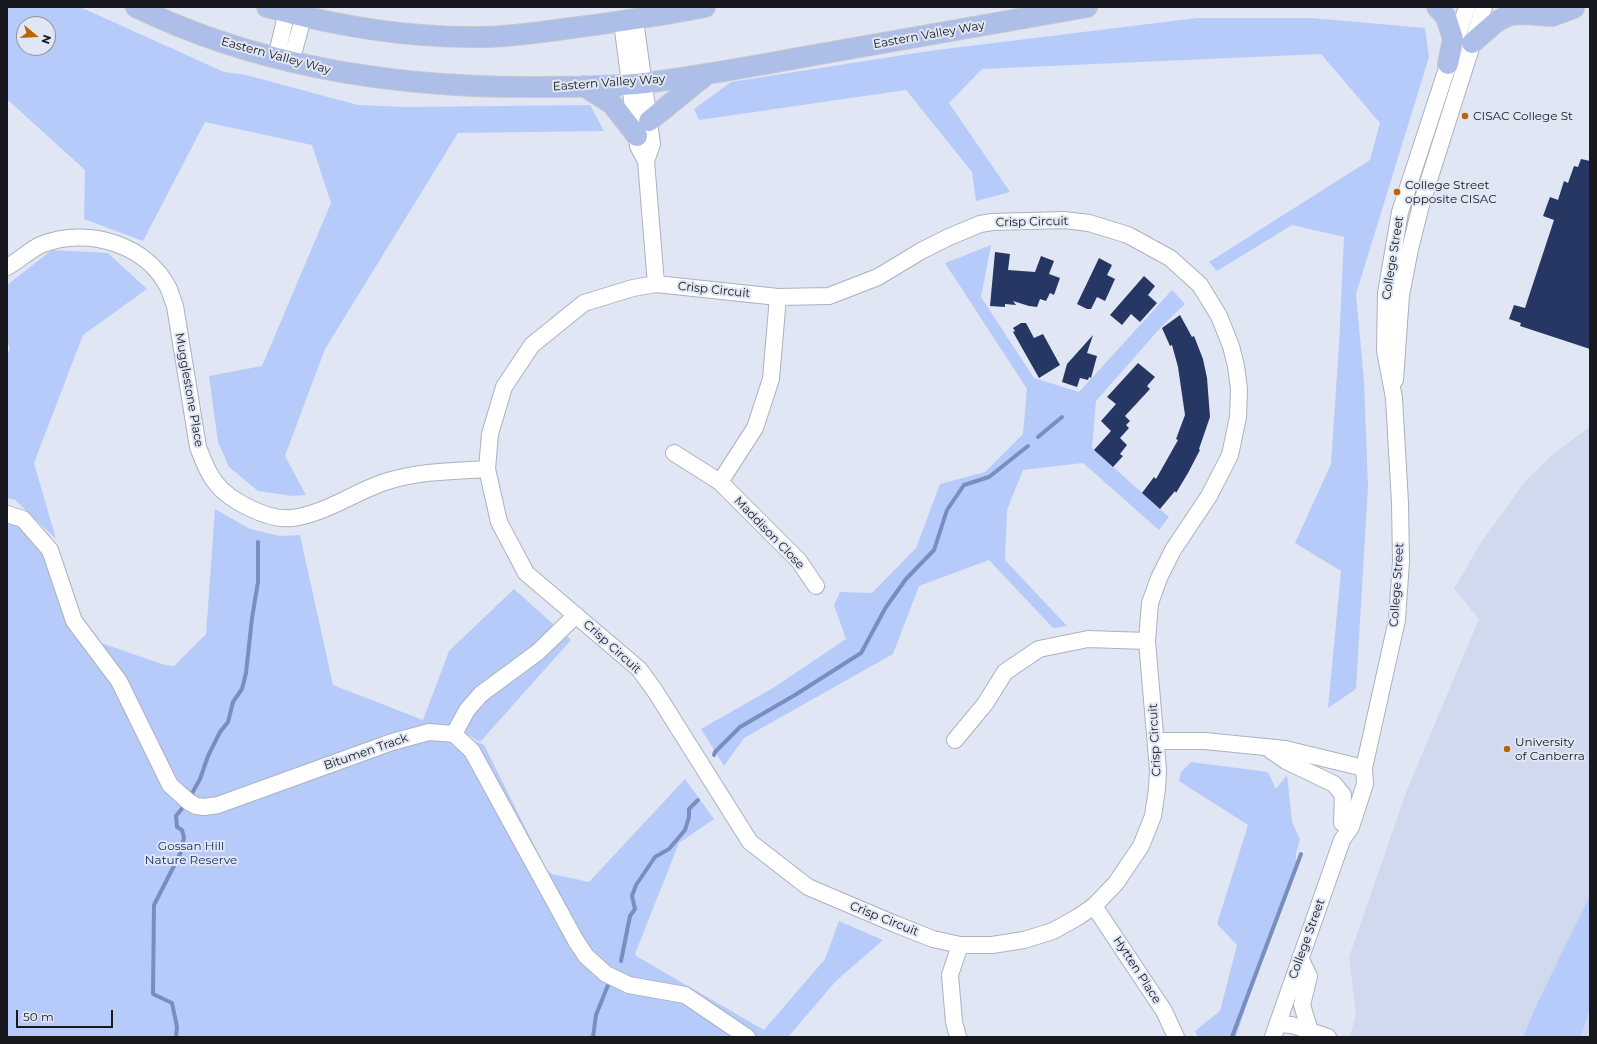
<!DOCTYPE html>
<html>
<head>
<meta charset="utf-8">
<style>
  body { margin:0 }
  #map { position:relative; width:1597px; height:1044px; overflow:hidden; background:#e0e6f4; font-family:Montserrat,sans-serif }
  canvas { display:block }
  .frame { position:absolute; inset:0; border:8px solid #17191e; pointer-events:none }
  .north { position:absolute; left:16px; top:16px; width:40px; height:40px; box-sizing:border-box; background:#e0e6f4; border:1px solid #90949e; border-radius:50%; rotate:108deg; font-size:11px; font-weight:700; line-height:16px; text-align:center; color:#17191e }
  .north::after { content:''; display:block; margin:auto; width:14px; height:18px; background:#bd6401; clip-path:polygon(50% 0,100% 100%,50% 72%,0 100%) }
  .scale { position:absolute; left:16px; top:1010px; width:97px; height:18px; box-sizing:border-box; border:2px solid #17191e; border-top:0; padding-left:5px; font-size:12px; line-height:14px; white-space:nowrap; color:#17191e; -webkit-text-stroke:3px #e0e6f4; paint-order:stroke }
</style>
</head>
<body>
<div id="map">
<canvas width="1597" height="1044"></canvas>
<div class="frame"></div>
<div class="north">N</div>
<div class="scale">50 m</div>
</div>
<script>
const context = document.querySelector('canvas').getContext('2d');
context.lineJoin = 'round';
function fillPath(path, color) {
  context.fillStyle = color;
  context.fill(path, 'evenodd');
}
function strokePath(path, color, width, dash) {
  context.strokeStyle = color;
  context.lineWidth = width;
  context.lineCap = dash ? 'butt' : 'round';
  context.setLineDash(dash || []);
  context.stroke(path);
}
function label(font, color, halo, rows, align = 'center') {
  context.font = font + ' Montserrat,sans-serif';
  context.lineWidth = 4;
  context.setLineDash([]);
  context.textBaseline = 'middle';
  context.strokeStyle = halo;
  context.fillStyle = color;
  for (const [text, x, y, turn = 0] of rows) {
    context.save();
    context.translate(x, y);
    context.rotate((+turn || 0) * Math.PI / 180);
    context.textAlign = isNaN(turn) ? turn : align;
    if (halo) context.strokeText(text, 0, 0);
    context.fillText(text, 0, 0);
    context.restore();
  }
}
const built = new Path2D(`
  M1590,427V1037H1350L1356,1014L1349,957L1407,790L1479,619L1454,589L1482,541L1527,479L1553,454Z`);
const green = new Path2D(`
  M7,7H80L224,72L246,75L358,105L408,107L590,105L604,131L458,133L325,349L285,456L306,495L292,496L258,491L229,467L218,442L209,376L262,366L331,203L312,145L205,122L143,241L84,219L85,170L9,101L7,102ZM24,24H48V48H24Z
  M1197,18H1312L1425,28L1429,57L1356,294L1364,381L1368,486L1356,689L1328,708L1341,571L1295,543L1331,464L1339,345L1344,237L1292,225L1217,271L1209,262L1370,160L1380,123L1321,54L982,69L949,103L1010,192L976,201L972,172L906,90L699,120L694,109L731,82L929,51Z
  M991,245L981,297L1034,378L1079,392L1172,290L1185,304L1162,326L1096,401L1092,448L1169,517L1159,530L1083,463L1023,470L1007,510L1005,560L1067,626L1053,628L989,560L919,586L893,654L744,738L724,766L701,729L773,688L846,639L834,605L840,592L872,593L916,548L940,484L985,472L1023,434L1027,389L945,263Z
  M52,250L108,253L147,289L83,335L34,463L56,539L15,500L7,498V355L10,349L7,340V285Z
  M215,509L250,529L280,536L300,535L333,685L423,720L449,651L514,589L571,640L480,742L455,727L442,728L484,745L546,869L552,874L589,882L685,779L714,819L679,843L635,954L638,957L764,1030L825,959L839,921L883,940L836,981L788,1037H7V514L50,550L71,613L101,643L165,665L174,666L206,634Z
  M1191,762L1268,772L1276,789L1287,775L1292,822L1300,839L1296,854V862L1275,918L1236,1037H1198L1195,1031L1220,1011L1237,945L1217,924L1248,825L1179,781L1181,772Z
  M1590,895V1008L1581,1037H1523L1537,1004Z`);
const stream = new Path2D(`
  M1038,437L1062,417
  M714,755L715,752L740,727L795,695L861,653L886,607L906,579L934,550L947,510L964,485L989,477L1028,446
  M190,797L200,779L208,756L220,732L228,722L233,702L242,689L246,673L252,618L258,582V542
  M621,961L630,916L635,909L632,896L636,885L655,857L669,849L685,830L689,817V809L698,800
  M176,1037L177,1027L172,1003L153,994L154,905L180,854L184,838L182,830L177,827L176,816L184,806
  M593,1037L596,1015L608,985
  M1232,1037L1301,854`);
const building = new Path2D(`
  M1581,159L1590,161V349L1520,326L1521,323L1509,319L1514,305L1525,308L1554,220L1543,216L1550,197L1558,200L1564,181L1568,183L1574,166L1578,167Z
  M995,252L1010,254L1008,270L1035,272L1041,256L1054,261L1049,274L1060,278L1054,295L1050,293L1046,301L1040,299L1037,307L1029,306L1013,301L1016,305L1005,304V307L990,306Z
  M1099,258L1112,265L1107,275L1115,279L1105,301L1097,297L1091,309H1087L1077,304Z
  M1144,276L1155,286L1148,295L1157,303L1140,322L1131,314L1122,325L1110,315Z
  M1180,315L1192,337L1194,336L1203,359L1207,378L1210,417L1199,449L1200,450L1188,473L1176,493L1175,491L1160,509L1142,493L1154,477L1156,479L1178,440L1176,439L1185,415L1178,367L1172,345L1170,346L1162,328Z
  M1021,323H1026L1034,338L1043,334L1060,365L1039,378L1013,332L1015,331L1013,328Z
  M1093,335L1087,353L1097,356L1091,378L1089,377L1088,380L1080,378L1077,387L1062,382L1067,364Z
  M1138,363L1155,377L1147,386L1150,389L1125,416L1130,421L1126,425L1129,428L1120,438L1127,445L1120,454L1123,456L1113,467L1094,450L1111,431L1101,421L1116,404L1107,397Z`);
const minor = new Path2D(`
  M635,20L652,144L646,161
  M622,22L638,146L646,161L656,284
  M276,58L288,7
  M291,62L306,7
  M1064,220L1089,223L1128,235L1170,258L1200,285L1219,316L1231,346L1236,366L1239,389L1238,417L1230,455L1209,496L1173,550L1159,578L1150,603L1147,641L1158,770L1157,789L1153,816L1141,846L1116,883L1094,906L1078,917L1053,931L1024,940L992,945H960L933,939L895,924L808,887L750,842L655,691L639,669L526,573L499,522L487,469L490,434L504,387L532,345L584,303L633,288L656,284L778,297L829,296L878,277L921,251L949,237L980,224L992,222Z
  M7,267C19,261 30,249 43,244C88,227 147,244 169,289C171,295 173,301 175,306L198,447C203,460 207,472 215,482C229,501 269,521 292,518C301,517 311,514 319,511C342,503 364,488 388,481C420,471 454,471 487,469
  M1395,380L1401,295L1410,249L1421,205L1484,7
  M674,453L720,482L799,561L816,586
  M720,482L755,428L771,379L778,297
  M7,514L23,519L50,550L74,621L119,681L170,785L189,802L196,806L204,807L218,805L392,742L429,732L454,734L472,751L576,941L586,956L606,974L629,985L685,995L747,1037
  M454,734L467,710L481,694L538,652L576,615
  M955,740L985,704L1005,672L1039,649L1088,639L1147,641
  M1156,741H1205L1285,749L1364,768
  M1270,750L1286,761L1334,784L1343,795L1342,823
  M1094,906L1164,1011L1176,1037
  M1300,958L1309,976L1302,1005L1310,1031
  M1277,1024L1292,1025L1328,1037
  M958,1037L954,1022L950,975L960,945
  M1273,1037L1342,840L1351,827L1365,784L1364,768L1397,620L1401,561L1400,503L1394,398L1385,351L1386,293L1400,212L1467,7`);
const major = new Path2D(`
  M136,7C261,68 400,88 538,87C574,87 610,87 645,83C700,76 755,66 809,56C902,40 994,23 1087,7
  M267,7C336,26 409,38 480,37C508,37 536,33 564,29C612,23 658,16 705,7
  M1437,7L1446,17L1453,39L1448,64
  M1472,43L1496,22L1509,15L1523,14L1552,16L1574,8
  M584,86L612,104L637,136
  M649,121L707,74`);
const markers = [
  [1465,116,4,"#bd6401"],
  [1397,192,4,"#bd6401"],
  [1507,749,4,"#bd6401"]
];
const streetNames = [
  ["Eastern Valley Way",929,35,-10],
  ["Eastern Valley Way",276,56,15],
  ["Eastern Valley Way",609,83,-4],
  ["Crisp Circuit",1032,222,-1],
  ["College Street",1393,258,-81],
  ["Crisp Circuit",714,290,6],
  ["Mugglestone Place",189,390,80],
  ["Maddison Close",769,533,46],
  ["College Street",1397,585,-86],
  ["Crisp Circuit",612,647,42],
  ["Crisp Circuit",1155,740,-93],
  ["Bitumen Track",366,752,-19],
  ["Crisp Circuit",884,919,22],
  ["College Street",1307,939,-70],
  ["Hytten Place",1137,970,57]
];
const poiNames = [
  ["CISAC College St",1473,116],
  ["College Street",1405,185],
  ["opposite CISAC",1405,199],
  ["University",1515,742],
  ["of Canberra",1515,756]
];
const parkNames = [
  ["Gossan Hill",191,846],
  ["Nature Reserve",191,860]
];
fillPath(built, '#d0d9ee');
fillPath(green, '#b7cbfa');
strokePath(stream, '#798dbf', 4);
fillPath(building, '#273763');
strokePath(minor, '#abb1be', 18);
strokePath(major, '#c7c8c9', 22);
strokePath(minor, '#fff', 16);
strokePath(major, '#adbee8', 20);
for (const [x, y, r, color] of markers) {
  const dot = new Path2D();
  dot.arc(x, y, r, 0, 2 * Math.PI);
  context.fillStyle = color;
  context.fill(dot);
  strokePath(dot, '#e0e6f4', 1.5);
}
label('12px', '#17191e', '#e0e6f4', streetNames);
label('12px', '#17191e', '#e0e6f4', poiNames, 'left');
label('12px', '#1b2e6b', '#e0e6f4', parkNames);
</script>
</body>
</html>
